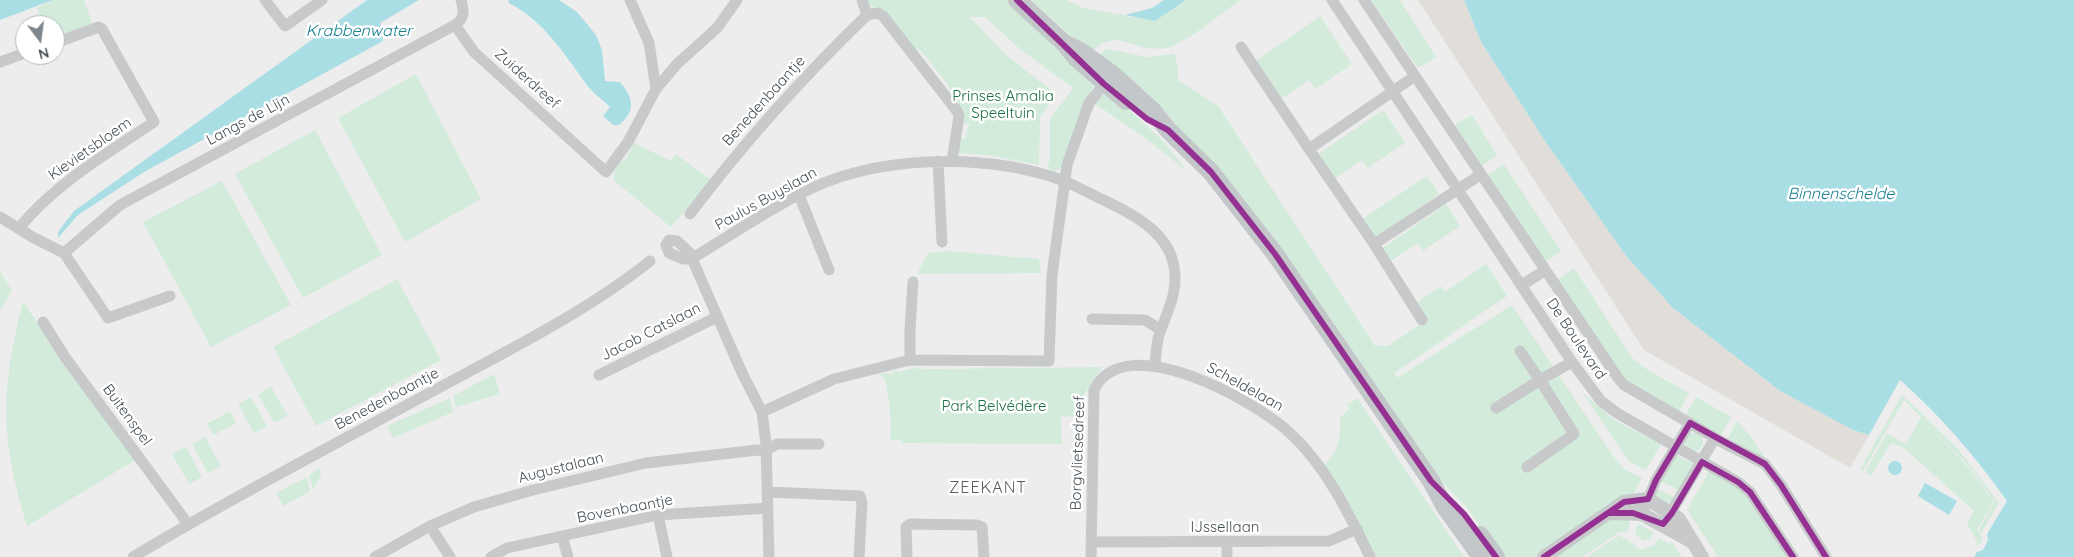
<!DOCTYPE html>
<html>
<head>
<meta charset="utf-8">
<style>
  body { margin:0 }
  #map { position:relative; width:2074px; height:557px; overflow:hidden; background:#ededed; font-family:Quicksand,sans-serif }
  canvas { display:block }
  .north { position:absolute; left:15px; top:15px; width:50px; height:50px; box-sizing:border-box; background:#fff; border:1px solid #b5b9bc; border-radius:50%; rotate:165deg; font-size:14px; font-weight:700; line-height:20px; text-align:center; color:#465057 }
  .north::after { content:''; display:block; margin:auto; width:18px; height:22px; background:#80878c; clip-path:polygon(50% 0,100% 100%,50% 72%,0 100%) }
</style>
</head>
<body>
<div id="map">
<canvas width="2074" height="557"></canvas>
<div class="north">N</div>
</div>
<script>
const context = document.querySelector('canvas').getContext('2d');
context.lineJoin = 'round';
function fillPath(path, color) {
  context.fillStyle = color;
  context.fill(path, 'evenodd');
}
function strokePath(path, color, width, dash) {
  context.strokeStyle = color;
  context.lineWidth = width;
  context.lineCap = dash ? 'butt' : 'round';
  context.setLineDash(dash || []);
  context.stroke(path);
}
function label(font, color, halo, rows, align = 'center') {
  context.font = font + ' Quicksand,sans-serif';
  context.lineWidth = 5;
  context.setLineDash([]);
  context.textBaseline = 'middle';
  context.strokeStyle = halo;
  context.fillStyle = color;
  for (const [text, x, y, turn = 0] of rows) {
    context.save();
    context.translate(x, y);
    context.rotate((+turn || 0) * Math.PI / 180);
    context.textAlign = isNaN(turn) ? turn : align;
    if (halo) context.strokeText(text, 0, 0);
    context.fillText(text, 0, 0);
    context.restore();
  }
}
const green = new Path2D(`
  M53,0H84L93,26L55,39V25H43L37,8Z
  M867,0H1006L1094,83L1062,167L1054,172L1047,168L1050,159V119L1073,88L1020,49L985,17H970L1006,55L1051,90L1053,99L1040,117L1039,165L989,155L957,153L959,138L965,139L969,124L962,122C965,100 933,66 919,49L916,51L880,9L872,7Z
  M1030,0H1066L1083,8L1155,21L1186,0H1240C1223,12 1185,44 1166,48C1136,54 1116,24 1091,53Z
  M1371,0H1400L1436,57L1418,68Z
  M1320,16L1352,64L1315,89L1309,80L1281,99L1256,61Z
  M1109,49L1146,57L1174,54L1178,66V80L1218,106L1375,346H1388L1427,320L1416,303L1441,286L1445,292L1486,264L1507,296L1394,373L1397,378L1512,305L1616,460L1624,469L1642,478L1632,497L1540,554L1535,557H1502L1465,505L1426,465L1278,255L1097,58L1104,50Z
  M416,74L481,199L405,242L338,118Z
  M1105,93H1111L1163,141L1187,171L1141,135L1094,103Z
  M1383,110L1405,143L1368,168L1362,160L1334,179L1318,154Z
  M1472,115L1497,155L1482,166L1455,125Z
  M315,130L382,255L303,298L235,174Z
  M634,143L671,161L676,154L711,180L671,227L613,180L617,164L626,159Z
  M1504,164L1561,251L1543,263L1486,177Z
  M1427,176L1439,194L1374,239L1361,220Z
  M222,181L291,305L211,347L143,222Z
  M1446,204L1460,226L1423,251L1418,243L1389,262L1381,249Z
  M947,251L1039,259L1041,273L917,274L928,253Z
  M1574,268L1633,359L1649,371L1689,393L1678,413L1626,382L1556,281Z
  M0,272L12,290L0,310Z
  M397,279L441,360L316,426L273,347Z
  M23,302L135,460L27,526C0,438 0,391 23,302Z
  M920,366L922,369H937L1102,367L1084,395L1083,416L1061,417L1062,444L902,443L901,440H890C892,417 889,398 885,378L878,375L888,373L891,375L893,374L892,372L903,371L916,367V369H919Z
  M494,374L500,394L456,407L453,396Z
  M271,387L288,416L274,423L258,394Z
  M1582,392L1614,420L1661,444L1646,470L1630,462L1624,454Z
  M1902,395L1958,449L1999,503L1981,533L1979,529L1995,502L1969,466L1904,400L1863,471L1860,469Z
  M251,397L267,426L254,433L238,404Z
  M1696,397L1731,417L1721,436L1685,416Z
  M450,398L453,412L393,438L387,426Z
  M1357,398L1464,557H1376L1324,465C1339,450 1341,438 1340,418L1349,409L1347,405Z
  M230,411L236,423L214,435L207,424Z
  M1921,417L1969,468L1994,502L1977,529L1983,539L1979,545L1974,546L1977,542L1967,523L1974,511L1904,448L1891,443L1871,476L1865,472L1887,433L1906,444Z
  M1737,421L1751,437L1775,473L1727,440Z
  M1685 442a9 9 0 1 1 18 0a9 9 0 1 1-18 0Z
  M205,437L221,466L208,473L192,444Z
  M186,447L202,477L189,484L172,454Z
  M1675,454L1694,464L1679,490L1660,481Z
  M320,468L321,475L313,490L309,475Z
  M1709,471L1742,489L1788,557H1718L1687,510Z
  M307,477L310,491L283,506L276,493Z
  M1656,488L1675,497L1671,505L1652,496Z
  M1616,517H1628L1630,526L1626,533L1620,532L1582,557H1555L1608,521Z
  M1639,524L1654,533L1650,539L1644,541L1636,535L1635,530Z
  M1619,535L1641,550L1655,545L1658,538L1670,544L1672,542L1682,557H1587Z`);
const sand = new Path2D(`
  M1418,0H1464L1481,42L1547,144L1627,257L1673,308L1780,391L1853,430L1869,435L1850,468L1644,350Z`);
const water = new Path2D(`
  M0,0H53L0,20Z
  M367,0H419L380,23L383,41L144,172L78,215L58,238V232L74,211Z
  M508,0H559L577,12L596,35L602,50L605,81L620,82C633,98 637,110 619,125H613L603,116L610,107C603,100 593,93 587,85C564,54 545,22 509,3Z
  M1164,0H1186L1155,21L1125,15L1152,8Z
  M1464,0H2074V557H1974L1977,552L1983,550L1988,540L1987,534L2007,501C1975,456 1941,416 1900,380L1869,435L1853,430L1780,391L1673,308L1627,257L1547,144L1481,42Z
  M1888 468a7 7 0 1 1 14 0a7 7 0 1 1-14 0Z
  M1925,483L1957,501L1949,515L1918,496Z`);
const minor = new Path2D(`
  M265,0L285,26L322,0
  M630,0L649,43L656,89
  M862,0L867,15
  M1332,0L1572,362L1601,401L1617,413L1738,482L1750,492L1793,557
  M1364,0L1618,378L1624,385L1722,442L1765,464L1781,485L1826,557
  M867,15L878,13L883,16L957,111L959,116L952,161
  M455,25L474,52L606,172L628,142L656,89L677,64L717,28L737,0
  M1241,47L1309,149
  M0,62L25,53
  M1415,76L1309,149L1374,244L1480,175
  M938,161L942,242
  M799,195L829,270
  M690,214C745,141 802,78 867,15
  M0,217L34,238L64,253L120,205L455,25C465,18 464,11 461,0
  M19,228C55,184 106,154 154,122L102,29L99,27L55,43
  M1374,244L1422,320
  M64,253L108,318L170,296
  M691,259C733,234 782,200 826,182C896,155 994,155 1064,181C1076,186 1087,192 1099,198C1127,211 1165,229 1173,262C1180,289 1168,310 1159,335C1156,345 1156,355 1155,365
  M691,259H683L669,253L666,245L669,240L677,241L689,252L743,375L762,412L766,444L769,557
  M1522,285L1544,271
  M1092,319L1145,320L1161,330
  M43,322L65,357L188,524
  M1520,351L1540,380L1572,362
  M910,360V329L913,282
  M599,375L717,317
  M1496,408L1540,380L1574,434L1527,467
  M762,412L834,379L910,360L1049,361L1052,275L1067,165L1089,103L1108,79
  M765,451L777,444H819
  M768,492L860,496L862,503L859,557
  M1642,514L1656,480L1690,423
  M658,515L667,557
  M1667,519L1715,438
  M430,526L450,557
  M562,536L568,557
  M1091,542L1329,541L1357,529
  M133,557C235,496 341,441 446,384C513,348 590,309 650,261
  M375,557L430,526L474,507L533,490L646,463L757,450L765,451
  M491,557L507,548L658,515L768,508
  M907,557L906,527L910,524L977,525L982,527L984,557
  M1091,557L1094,390C1124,327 1256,401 1290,433C1326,466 1349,514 1370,557
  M1227,557V542`);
const tertiary = new Path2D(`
  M1609,513L1642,514L1691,541
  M1544,557L1624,502L1648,499L1679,519L1702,557`);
const primary = new Path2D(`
  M1017,0L1064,43L1076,58L1126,101
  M1064,43L1082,52L1112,74L1153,111L1168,130L1211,172L1275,254L1431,481L1445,507L1481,557
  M1480,535L1496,557`);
const bus1 = new Path2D(`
  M1017,0L1104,84L1147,119L1168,130L1211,172L1275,254L1431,481L1464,514L1496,557
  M1608,513H1633L1663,524L1672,513L1702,462L1738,482L1750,492L1793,557
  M1544,557L1624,502L1648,499L1656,480L1690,423L1765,464L1781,485L1826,557`);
const streetNames = [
  ["Zuiderdreef",527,79,42],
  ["Benedenbaantje",764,101,-48],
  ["Langs de Lijn",248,120,-28],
  ["Kievietsbloem",90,149,-35],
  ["Paulus Buyslaan",766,199,-29],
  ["Jacob Catslaan",651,332,-27],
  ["De Boulevard",1576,339,56],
  ["Scheldelaan",1245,387,29],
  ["Benedenbaantje",387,399,-28],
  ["Buitenspel",127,415,54],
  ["Borgvlietsedreef",1078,453,-88],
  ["Augustalaan",561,468,-14],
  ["Bovenbaantje",625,509,-11],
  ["IJssellaan",1225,527]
];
const parkNames = [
  ["Prinses Amalia",1003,96],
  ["Speeltuin",1003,113],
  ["Park Belvédère",994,406]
];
const waterNames = [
  ["Krabbenwater",359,31],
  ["Binnenschelde",1841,194]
];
const neighbourhoodNames = [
  ["ZEEKANT",988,488]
];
fillPath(green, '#d3ebda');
fillPath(sand, '#e1ded9');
fillPath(water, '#aadee5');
strokePath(minor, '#c7c9cb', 11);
strokePath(tertiary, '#c7c9cb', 14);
strokePath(primary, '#c3c7c9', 18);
strokePath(bus1, '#953192', 6);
label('15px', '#465057', '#fff', streetNames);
label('15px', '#1e7141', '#fff', parkNames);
label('italic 16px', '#198190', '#fff', waterNames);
context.letterSpacing = '1px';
label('16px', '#595d60', '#fff', neighbourhoodNames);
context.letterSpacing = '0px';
</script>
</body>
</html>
